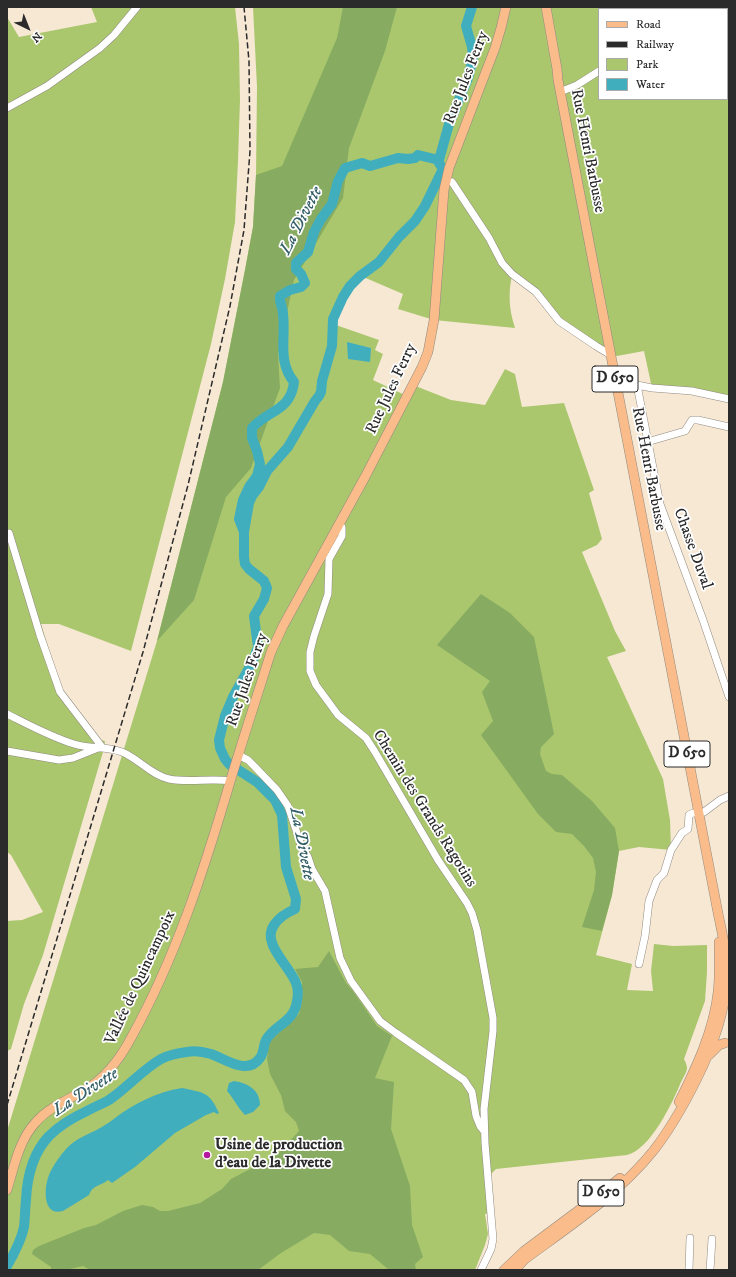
<!DOCTYPE html>
<html>
<head>
<meta charset="utf-8">
<style>
  body { margin:0 }
  #map { position:relative; width:736px; height:1277px; overflow:hidden; background:#f7e8d4; font-family:"IM FELL DW Pica",serif }
  canvas { display:block }
  .frame { position:absolute; inset:0; border:8px solid #2b2b2b; pointer-events:none }
  .legend { position:absolute; left:598px; top:8px; width:130px; height:92px; box-sizing:border-box; background:#fff; border:1px solid #aaa; margin:0; padding:5px 7px; list-style:none; font-size:12px; color:#2b2b2b }
  .legend li { display:flex; align-items:center; gap:8px; height:20px }
  .legend b { width:20px; border:1px solid #aaa }
  .north { position:absolute; left:8px; top:8px; width:40px; height:40px; -webkit-text-stroke:3px #fff; paint-order:stroke; rotate:137deg; font-size:11px; font-weight:700; line-height:16px; text-align:center; color:#2b2b2b }
  .north::after { content:''; display:block; margin:auto; width:14px; height:18px; background:#2b2b2b; clip-path:polygon(50% 0,100% 100%,50% 72%,0 100%) }
</style>
</head>
<body>
<div id="map">
<canvas width="736" height="1277"></canvas>
<div class="frame"></div>
<ul class="legend">
<li><b style="height:5px;background:#f9bc8a"></b>Road</li>
<li><b style="height:5px;background:#2b2b2b"></b>Railway</li>
<li><b style="height:11px;background:#aac76e"></b>Park</li>
<li><b style="height:11px;background:#41aebe"></b>Water</li>
</ul>
<div class="north">N</div>
</div>
<script>
const context = document.querySelector('canvas').getContext('2d');
context.lineJoin = 'round';
function fillPath(path, color) {
  context.fillStyle = color;
  context.fill(path, 'evenodd');
}
function strokePath(path, color, width, dash) {
  context.strokeStyle = color;
  context.lineWidth = width;
  context.lineCap = dash ? 'butt' : 'round';
  context.setLineDash(dash || []);
  context.stroke(path);
}
function label(font, color, halo, rows, align = 'center') {
  context.font = font + ' "IM FELL DW Pica",serif';
  context.lineWidth = 3.5;
  context.setLineDash([]);
  context.textBaseline = 'middle';
  context.strokeStyle = halo;
  context.fillStyle = color;
  for (const [text, x, y, turn = 0] of rows) {
    context.save();
    context.translate(x, y);
    context.rotate((+turn || 0) * Math.PI / 180);
    context.textAlign = isNaN(turn) ? turn : align;
    if (halo) context.strokeText(text, 0, 0);
    context.fillText(text, 0, 0);
    context.restore();
  }
}
const green = new Path2D(`
  M91,7H235L239,44L240,100L238,161L235,222L225,279L211,344L131,651L59,624H41L60,686L101,740L105,741L103,752L43,955L24,1004L11,1049L7,1051V921L22,920L43,912L11,855L7,852V17L19,37L97,22Z
  M253,7H729V399L652,388L644,351L617,356L611,355L559,321L548,306L512,275C508,294 509,310 515,328L434,320L398,309L403,294L361,276C349,287 334,307 333,324L379,340L375,350L383,354L373,380L407,396L413,385L451,400L485,405L505,369L515,374L522,407L564,403L594,490L589,493L602,539L597,545L582,552L615,631L626,651L607,657L663,779L670,820L671,850L639,847L619,851L612,895L596,955L632,964L627,990L653,991L651,971L654,944L673,946L707,945V972L705,1001L684,1059C685,1061 687,1065 687,1068C687,1072 683,1078 681,1082C673,1102 650,1150 627,1155L496,1169L490,1175L494,1213L485,1214L488,1234L485,1245L475,1270H7V1131L157,641L223,382L245,270L253,227L256,175L257,87ZM599,9H727V99H599Z`);
const forest = new Path2D(`
  M343,7H397L385,51L349,148L343,198L294,280L278,354L280,388L251,468L226,497L194,600L157,641L223,382L245,270L253,227L256,175L282,166L337,38Z
  M481,594L510,613L534,637L554,734L541,747L540,754L546,771L552,774L562,775L592,801L615,828L619,851L612,895L602,931L582,927L594,890L596,872L593,858L584,846L572,834L556,832L538,814L481,735L493,721L482,692L490,681L437,645Z
  M329,951L346,983L353,991L377,1026L392,1036L375,1078L394,1082L391,1129L410,1186L412,1225L423,1257L415,1264L416,1270H389L370,1254L349,1251L330,1235L314,1233L281,1253L258,1270H90L83,1266L66,1270H51V1267L32,1254L33,1250L39,1246L84,1228L96,1225L123,1211L142,1205L153,1207L160,1211H168L200,1203L222,1189L231,1179L277,1155L299,1131L296,1122L285,1111L281,1095L270,1074L267,1059L269,1042L299,1014L302,1000V982L295,969L318,967Z`);
const water = new Path2D(`
  M347,342L371,348L370,362L348,359Z
  M234,1081C248,1083 260,1090 260,1105L253,1112L245,1115C238,1108 234,1099 227,1091L229,1083Z
  M182,1088C204,1093 209,1091 219,1113L217,1114L214,1112L206,1115L175,1133L135,1167L112,1183L108,1180C101,1186 92,1185 89,1195L63,1211C42,1217 44,1187 49,1175C53,1165 60,1156 66,1149C78,1136 92,1134 105,1125C109,1123 112,1120 115,1118C135,1103 157,1092 182,1088Z`);
const river = new Path2D(`
  M244,532L239,519L243,500L249,487L257,476L260,464L257,451L252,438V428C268,410 291,411 294,382C277,361 286,338 283,314C283,307 279,303 280,296L290,290L301,287L305,283L301,274L296,269V263L308,252L314,232L321,219L332,204L338,181L345,168L362,163L370,166L398,158L408,159L415,158L418,155L439,160
  M7,1266C14,1254 21,1241 24,1227C25,1219 25,1209 26,1200C27,1177 33,1153 49,1136C59,1126 74,1117 87,1111C94,1107 102,1104 109,1100C127,1088 142,1070 161,1059C169,1055 179,1053 187,1052C195,1050 204,1052 211,1054C226,1059 247,1076 260,1058C264,1053 263,1046 266,1040C275,1024 294,1023 297,1001C298,996 298,988 296,983C289,965 261,943 274,925C279,917 286,913 295,909L296,899L286,867L282,815L275,800L257,782L229,764L225,759L220,748L219,740L225,716L233,697L253,661L258,647L254,616L264,599L267,588L264,581L249,569L245,564L244,557V532L249,503L252,496L259,487L267,471L288,447L315,401L319,396L321,392L322,381L332,346L333,319L343,297L350,286L360,276L379,262L399,237L415,221L425,206L443,169L439,163V160L449,124L468,78L473,58L472,47L466,26L472,7`);
const minor = new Path2D(`
  M560,92L577,85L599,71
  M7,108L47,86L100,48L114,35L137,7
  M452,182L489,238L502,263L512,274L536,292L559,321L596,346L611,355
  M615,378H627L637,385L652,388L692,391L729,399
  M637,385L660,504L703,620L729,697
  M647,442L685,431L692,420H698L729,427
  M339,524L342,527V536L329,559L328,594L314,636L310,652V671L316,685L338,715L366,738L375,752L438,860L467,903L472,913L477,930L493,1018V1031L484,1109L485,1143L493,1239L491,1249L481,1270
  M9,533L40,635L60,692L102,747
  M7,714C29,725 51,737 74,744C90,749 106,746 122,752C139,759 151,775 169,779C189,783 210,778 230,781
  M7,751L59,760L73,758L98,748
  M238,755L248,760L255,767L277,790L288,806L302,848L308,857L312,869L325,891L340,958L351,981L380,1021L396,1033L464,1080L472,1092L476,1116L480,1126L484,1131
  M639,964L645,936L649,901L657,880L664,873L671,850L682,833L688,829L689,815L693,813H699L704,812L720,800L729,796
  M689,1270L690,1238
  M710,1270L712,1239`);
const major = new Path2D(`
  M709,1055L719,1045L725,1043
  M679,1102C696,1068 714,1030 718,992C720,975 719,959 719,942
  M7,1190C14,1167 19,1140 36,1122C49,1107 68,1100 85,1090C105,1078 120,1059 131,1038C176,957 204,870 230,782C243,739 257,696 271,652L283,626L365,477L422,367L428,352L434,320L444,190L449,168L495,48L501,28L506,7
  M504,1270L524,1251L599,1195L620,1178
  M515,1270L525,1259C570,1226 619,1194 654,1150C674,1124 689,1096 703,1066C716,1037 727,1005 727,973C727,952 722,933 718,913L558,80L557,69L546,7`);
const rail = new Path2D(`
  M7,1105L143,652L188,485L230,306L244,230L250,151L249,61L244,7`);
const markers = [
  [207,1155,4,"#b5179e"]
];
const shields = [
  [615,379,46],
  [687,754,46],
  [601,1193,46]
];
const shieldNames = [
  ["D 650",615,379],
  ["D 650",687,754],
  ["D 650",601,1193]
];
const streetNames = [
  ["Rue Jules Ferry",467,78,-69],
  ["Rue Henri Barbusse",587,151,79],
  ["Rue Jules Ferry",392,389,-65],
  ["Rue Henri Barbusse",648,469,79],
  ["Chasse Duval",692,549,70],
  ["Rue Jules Ferry",248,680,-71],
  ["Chemin des Grands Ragotins",424,809,58],
  ["Vallée de Quincampoix",141,978,-65]
];
const poiNames = [
  ["Usine de production",215,1146],
  ["d'eau de la Divette",215,1164]
];
const waterNames = [
  ["La Divette",302,221,-63],
  ["La Divette",301,844,79],
  ["La Divette",86,1093,-33]
];
fillPath(green, '#aac76e');
fillPath(forest, '#87ac61');
fillPath(water, '#41aebe');
strokePath(river, '#41aebe', 10);
strokePath(minor, '#918a80', 8);
strokePath(major, '#918a80', 10);
strokePath(minor, '#fff', 7);
strokePath(major, '#f9bc8a', 9);
strokePath(rail, '#2b2b2b', 1.5, [6, 3]);
for (const [x, y, r, color] of markers) {
  const dot = new Path2D();
  dot.arc(x, y, r, 0, 2 * Math.PI);
  context.fillStyle = color;
  context.fill(dot);
  strokePath(dot, '#fff', 1.5);
}
for (const [x, y, w] of shields) {
  const box = new Path2D();
  box.roundRect(x - w / 2, y - 13, w, 26, 3);
  context.fillStyle = '#fff';
  context.fill(box);
  strokePath(box, '#2b2b2b', 1);
}
label('bold 15px', '#2b2b2b', null, shieldNames);
label('16px', '#2b2b2b', '#fff', streetNames);
label('bold 16px', '#2b2b2b', '#fff', poiNames, 'left');
label('italic 17px', '#345f66', '#fff', waterNames);
</script>
</body>
</html>
